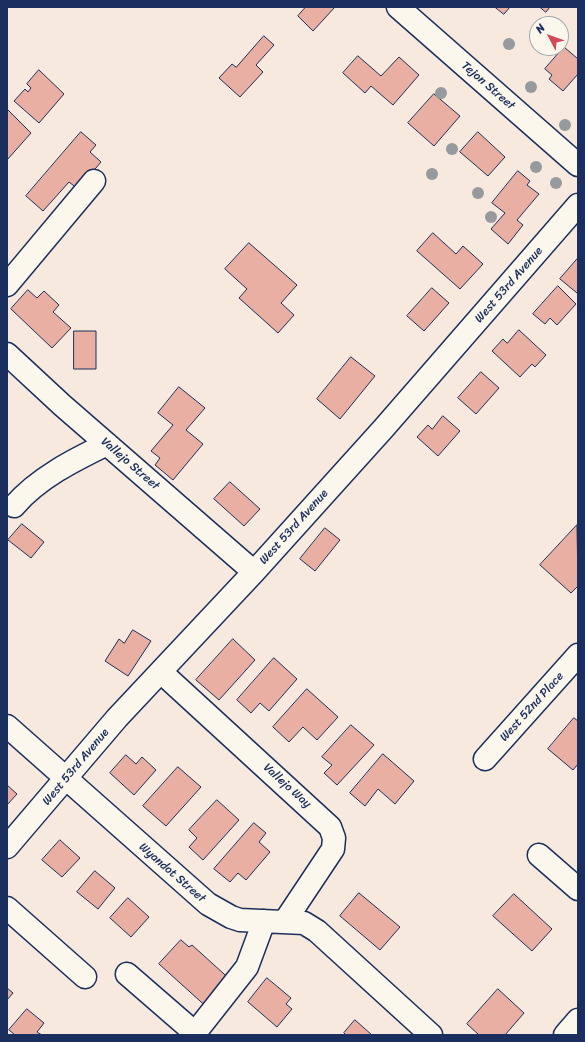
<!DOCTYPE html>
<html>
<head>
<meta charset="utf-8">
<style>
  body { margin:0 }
  #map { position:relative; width:585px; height:1042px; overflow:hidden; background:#f7e9dd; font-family:Sriracha,sans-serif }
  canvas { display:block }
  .frame { position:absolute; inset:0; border:8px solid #1b2f5e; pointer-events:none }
  .north { position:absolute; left:529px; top:16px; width:40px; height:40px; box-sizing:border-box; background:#fbf7ec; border:1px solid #a1a7b3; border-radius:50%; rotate:311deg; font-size:11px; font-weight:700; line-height:16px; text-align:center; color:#1b2f5e }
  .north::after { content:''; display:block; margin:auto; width:14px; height:18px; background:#d1495b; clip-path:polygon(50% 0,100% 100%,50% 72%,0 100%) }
</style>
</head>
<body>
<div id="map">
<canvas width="585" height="1042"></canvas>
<div class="frame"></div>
<div class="north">N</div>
</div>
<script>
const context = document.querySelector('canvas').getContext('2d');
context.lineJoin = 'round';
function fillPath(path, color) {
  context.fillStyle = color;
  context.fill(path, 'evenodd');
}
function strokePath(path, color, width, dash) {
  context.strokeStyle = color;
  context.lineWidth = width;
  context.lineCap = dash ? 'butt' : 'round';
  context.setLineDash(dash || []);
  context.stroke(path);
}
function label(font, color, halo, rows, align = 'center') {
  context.font = font + ' Sriracha,sans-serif';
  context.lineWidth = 3;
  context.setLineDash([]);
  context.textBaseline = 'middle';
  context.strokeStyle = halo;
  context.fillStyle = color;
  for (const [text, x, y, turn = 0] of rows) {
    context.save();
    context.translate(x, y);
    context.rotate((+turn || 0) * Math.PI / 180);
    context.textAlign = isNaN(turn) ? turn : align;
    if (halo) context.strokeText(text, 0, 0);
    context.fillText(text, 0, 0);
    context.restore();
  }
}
const building = new Path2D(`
  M306,7H335L313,31L298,16Z
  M495,7H510L504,14Z
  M540,7H550L546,12Z
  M264,36L274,45L256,65L263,72L240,97L219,78L232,64L236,67Z
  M564,47L578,59V74L563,91L549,79L552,75L545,69Z
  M358,56L381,76L399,57L419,75L393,105L371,86L365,93L343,73Z
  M39,70L64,94L39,123L14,101L25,89L28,92L31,88L27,84Z
  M434,94L460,116L434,146L408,123Z
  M7,109L31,133L7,160Z
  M81,132L96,145L90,152L101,162L78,189L69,182L43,211L26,196Z
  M478,132L505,157L488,176L460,152Z
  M518,171L530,181L527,185L539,194L517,220L523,225L508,244L491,229L505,213L492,203Z
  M433,233L456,254L463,246L483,264L460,289L417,251Z
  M249,243L297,285L281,303L294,315L278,333L239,298L247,289L225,269Z
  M578,258V291L577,293L560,279Z
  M558,286L576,304L557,325L550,318L545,324L533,314Z
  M432,288L449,303L424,331L407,316Z
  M28,290L37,298L44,291L59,305L53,312L71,328L52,348L11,309Z
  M519,330L546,355L535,367L532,364L520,377L492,351L503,339L507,343Z
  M74,331H96V369H74Z
  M351,357L375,376L340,419L317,399Z
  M481,372L499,388L476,414L458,398Z
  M179,387L205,408L186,430L203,444L173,480L155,465L160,458L151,451L173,425L158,413Z
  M443,416L460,431L438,456L417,437L428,425L432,429Z
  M230,482L260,509L244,526L214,499Z
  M22,524L44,542L31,558L8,540Z
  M577,525L578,586L571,593L540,565Z
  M325,528L340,540L315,571L300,559Z
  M133,630L151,641L128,676L105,661L119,639L124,643Z
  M233,639L255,660L219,700L196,680Z
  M274,658L297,679L269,711L260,703L251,713L237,700Z
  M307,689L338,717L317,740L303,727L289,742L273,727Z
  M574,718L578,721V764L573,770L548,749Z
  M351,725L374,745L337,785L324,773L332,765L322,757Z
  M383,754L414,781L395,804L378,789L365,806L350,793Z
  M126,755L136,764L142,757L156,770L134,795L110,773Z
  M178,767L201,787L166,826L143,806Z
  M7,785L17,794L7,805Z
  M217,800L239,820L203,860L189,847L197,838L189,830Z
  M254,823L266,833L259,842L270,852L246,880L238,873L230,882L214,869Z
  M60,840L80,858L62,877L42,860Z
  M95,871L115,888L98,909L77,892Z
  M359,893L400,927L380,950L340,916Z
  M514,894L552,929L532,951L493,916Z
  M128,898L149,917L131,937L110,918Z
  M181,940L189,947L192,945L234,983L210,1010L159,964Z
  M267,978L291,998L286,1004L292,1009L277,1027L248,1002Z
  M7,988L13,993L7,1000Z
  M498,989L524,1013L505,1035H479L467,1024Z
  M27,1009L44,1023L37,1032L42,1035H15L9,1030Z
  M355,1020L372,1035H346L344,1033Z`);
const minor = new Path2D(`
  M398,7L578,165
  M7,285L94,181
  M7,354L62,405L254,572
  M14,506C38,478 74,460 107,444
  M161,672L330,827L334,838L333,849L285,921
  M7,726L208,904L231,917L240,920L304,923L317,931L431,1035
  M485,759L578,655
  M7,847L117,718L254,572L383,429L578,205
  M539,855L578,889
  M7,908L85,977
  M127,974L195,1033L247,967L264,921
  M565,1035L578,1020`);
const trees = [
  [509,44],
  [531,87],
  [441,93],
  [565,125],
  [452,149],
  [536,167],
  [432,174],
  [556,183],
  [478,193],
  [491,217]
];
const streetNames = [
  ["Tejon Street",488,86,41],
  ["West 53rd Avenue",509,285,-49],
  ["Vallejo Street",130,464,41],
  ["West 53rd Avenue",294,527,-48],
  ["West 52nd Place",532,707,-48],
  ["West 53rd Avenue",76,767,-50],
  ["Vallejo Way",287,786,42],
  ["Wyandot Street",172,873,41]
];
fillPath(building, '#e9afa3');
strokePath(building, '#1b2f5e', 1);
strokePath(minor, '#1b2f5e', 25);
strokePath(minor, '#fbf7ec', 22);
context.fillStyle = '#96999d';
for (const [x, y] of trees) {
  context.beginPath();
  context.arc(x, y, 6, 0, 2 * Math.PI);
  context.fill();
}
label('12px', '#1b2f5e', '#fbf7ec', streetNames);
</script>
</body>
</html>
